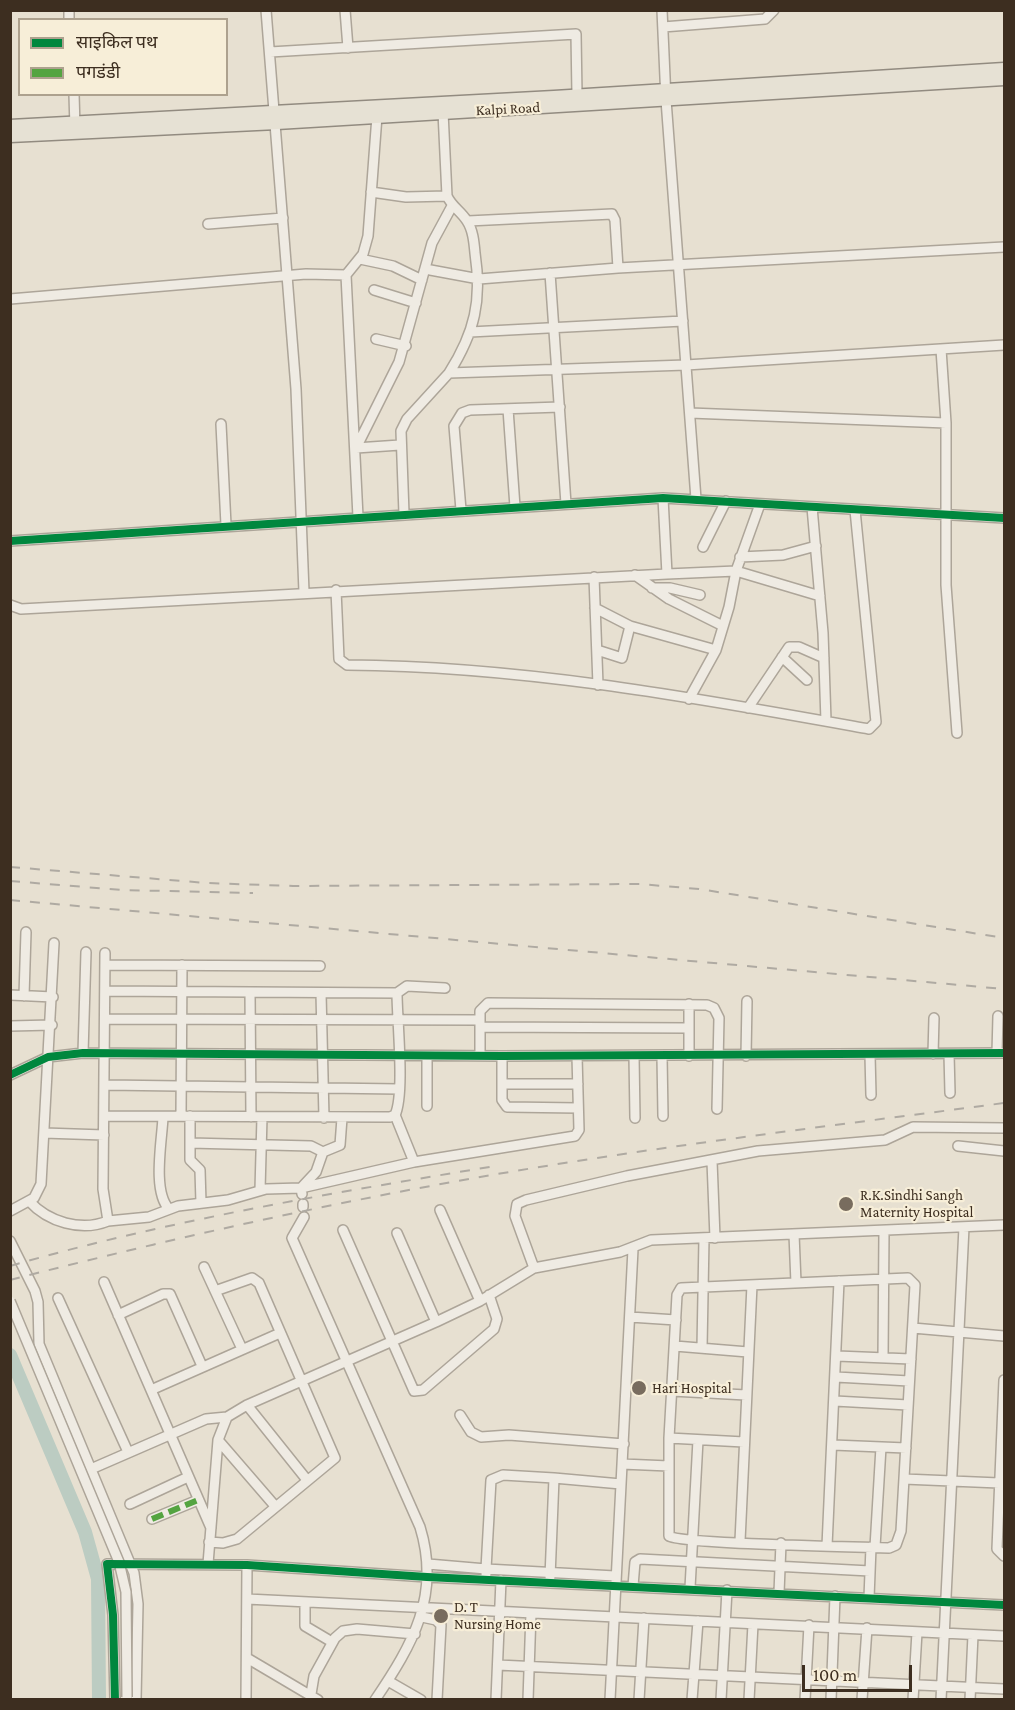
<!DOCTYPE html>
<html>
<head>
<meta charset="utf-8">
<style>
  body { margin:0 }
  #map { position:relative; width:1015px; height:1710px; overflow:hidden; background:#e7e0d1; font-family:"Crimson Pro","Noto Sans Devanagari",serif }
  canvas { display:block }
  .frame { position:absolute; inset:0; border:12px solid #3d2e20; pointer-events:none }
  .legend { position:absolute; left:18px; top:18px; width:210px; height:78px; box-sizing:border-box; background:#f7eed8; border:2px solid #ada18e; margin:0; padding:8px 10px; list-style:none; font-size:18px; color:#3d2e20 }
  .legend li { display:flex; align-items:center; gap:12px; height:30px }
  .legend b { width:30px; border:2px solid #ada18e }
  .scale { position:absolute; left:802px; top:1665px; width:110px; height:27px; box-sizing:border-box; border:3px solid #3d2e20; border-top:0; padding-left:8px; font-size:18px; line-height:21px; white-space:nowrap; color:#3d2e20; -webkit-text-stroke:4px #f7eed8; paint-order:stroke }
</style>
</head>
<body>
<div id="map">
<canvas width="1015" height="1710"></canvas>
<div class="frame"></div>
<ul class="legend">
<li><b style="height:8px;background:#00873e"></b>साइकिल पथ</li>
<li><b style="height:8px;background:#54a441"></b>पगडंडी</li>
</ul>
<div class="scale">100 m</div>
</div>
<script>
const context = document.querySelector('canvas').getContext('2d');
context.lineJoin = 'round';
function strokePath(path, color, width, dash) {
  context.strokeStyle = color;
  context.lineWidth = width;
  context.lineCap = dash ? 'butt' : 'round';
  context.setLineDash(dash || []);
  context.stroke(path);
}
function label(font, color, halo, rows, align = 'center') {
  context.font = font + ' "Crimson Pro",serif';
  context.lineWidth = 4.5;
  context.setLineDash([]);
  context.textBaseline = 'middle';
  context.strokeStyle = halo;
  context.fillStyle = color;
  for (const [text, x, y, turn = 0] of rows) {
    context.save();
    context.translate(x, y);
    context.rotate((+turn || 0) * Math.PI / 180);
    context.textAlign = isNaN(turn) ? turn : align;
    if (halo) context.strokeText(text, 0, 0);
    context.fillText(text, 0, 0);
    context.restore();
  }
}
const river = new Path2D(`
  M10,1355L85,1532L98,1579L99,1700`);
const minor = new Path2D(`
  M69,10V20
  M266,10L296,389L304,592
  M345,10L348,48
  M662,10L666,100L696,499
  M663,27L765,19L774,10
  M270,52L576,34L577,95
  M74,94L75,128
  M443,112L447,196C452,207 461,211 467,221C473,230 474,242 475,253C482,300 475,332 449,373
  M371,192L406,197L447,196
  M468,221L612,214L615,220L618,268
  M208,224L283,218
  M360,259L393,266L422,280
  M425,269L479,279L618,268L1004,247
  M550,273L566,504
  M346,275L358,517
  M374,290L416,303
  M10,299L306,274L346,275L363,254L368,236L377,116
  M470,332L683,321
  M376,339L406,346
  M941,349L946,423V585L957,733
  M508,409L515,507
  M690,413L946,423
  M221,424L226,525
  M400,445L356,448L399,362L432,243L452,206
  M663,498L667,574L736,571L820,596
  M812,507L823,633L826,721
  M461,510L454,426L462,413L470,410L560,407
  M404,514L401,431L407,419L449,373L686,365L1004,345
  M10,541L663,498L1004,518
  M703,547L726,501
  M740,557L783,555L816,546
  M635,575L669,599L723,626
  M594,577L598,685
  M652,588H670L700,595
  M336,590L339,659L347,665C523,666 696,698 869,729L876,722L855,510
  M10,605L21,609L667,574
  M595,608L630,626L716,650
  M597,650L622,658L630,626
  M782,657L807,680
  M689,699L716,650L729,607L736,571L760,504
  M748,708L789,647H799L824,658
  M105,953L103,1189L108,1221L149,1217L178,1206L228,1200L266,1189L301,1188L316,1172L323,1152L340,1145L342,1118
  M105,965L320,966
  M250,993L251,1117
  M321,993L324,1118
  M397,993L407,986L445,988
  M10,995L53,997
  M24,996L26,932
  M105,1019L480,1020
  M10,1026L52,1025
  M480,1027L689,1028
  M83,1053L86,952
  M997,1053L998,1016
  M933,1054L934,1018
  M949,1054L950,1093
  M870,1055L871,1095
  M427,1056V1106
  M480,1056V1011L488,1003L707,1005L714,1008L719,1018L717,1109
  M502,1056V1100L507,1107L578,1108
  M634,1056L635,1118
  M662,1056L663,1116
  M689,1056V1004
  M746,1056L747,1001
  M10,1075L48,1057L83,1053L502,1056L1004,1053
  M502,1084H578
  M106,1085L399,1089
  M395,1115L414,1162
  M105,1116L390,1117L395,1115C405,1094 397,1020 397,993L106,991
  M181,1116L182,965
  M190,1116V1160L200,1170L201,1203
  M163,1117C162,1141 152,1191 169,1209
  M44,1133L104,1135
  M190,1143L311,1146L323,1152
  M958,1146L1004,1151
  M712,1161L715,1238
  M260,1190L262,1117
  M302,1194L301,1188L414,1162L575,1136L579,1130L577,1056
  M29,1201C48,1222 81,1232 108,1221
  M303,1204V1207
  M440,1210L480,1301
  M10,1211L34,1198L41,1184L54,943
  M304,1217L292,1238L420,1527C441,1595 413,1644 375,1700
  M343,1230L414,1391L423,1390L494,1329L497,1319L489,1295
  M397,1233L436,1322
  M794,1234L796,1283
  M10,1241L35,1291L38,1302L39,1344L134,1573L138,1604L136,1700
  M204,1267L242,1349
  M534,1268L515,1216L517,1204L526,1200L627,1176L758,1151L885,1140L913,1127L1004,1128
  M908,1278L915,1285L901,1531L896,1545L889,1548C861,1547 681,1544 669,1536V1438L677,1295L681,1288Z
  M104,1282L211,1528
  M58,1298L128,1452
  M118,1315L163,1294H170L202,1366
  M630,1317L676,1320
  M913,1328L1004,1336
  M675,1346L748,1352
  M702,1348L704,1238
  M837,1356L911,1359
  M883,1358L884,1231
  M836,1377L909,1381
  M1004,1380L997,1549L1004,1556
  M151,1390L280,1333
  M672,1391L746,1395
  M835,1401L908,1405
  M247,1405L307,1480
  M460,1415L471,1432L481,1437L509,1435L624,1444
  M669,1438L744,1442
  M218,1440L275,1506
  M833,1445L906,1448
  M622,1464L669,1466
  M91,1469L206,1419L227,1417L247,1405L436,1322L480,1301L534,1268L620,1252L651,1240L1004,1225
  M554,1478L503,1475L491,1480L486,1569L615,1576
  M904,1479L999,1483
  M130,1504L188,1477
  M152,1519L198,1500
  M740,1541L752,1285
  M209,1542L223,1543L237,1539L335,1458L259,1283L252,1278L215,1291
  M827,1546L839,1281
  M875,1547L881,1447
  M208,1564L218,1440L227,1417
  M428,1564L486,1569V1574
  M550,1577L554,1478L621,1484
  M633,1586L635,1562L640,1559L870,1571
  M690,1588L698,1440
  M779,1593L781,1543
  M869,1598L871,1547
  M247,1599L1004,1636
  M305,1602V1626L332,1642
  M422,1617L436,1620L441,1625L437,1700
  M247,1658L318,1700
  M498,1665L1004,1689
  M388,1681L421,1700
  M115,1700L113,1615L107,1564L247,1565L427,1577L1004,1605
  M246,1700L247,1565
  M310,1700L314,1676L335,1638L343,1631L357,1629L415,1634
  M496,1700L501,1580
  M528,1700L531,1613
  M610,1700L633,1249
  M639,1700L644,1618
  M692,1700L698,1621
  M721,1700L727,1590
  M749,1700L753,1624
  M805,1700L809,1625
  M831,1700L835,1596
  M862,1700L867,1628
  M913,1700L917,1632
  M941,1700L964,1227
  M970,1700L973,1635`);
const major = new Path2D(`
  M10,126L554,97L1004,69
  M10,136L277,123L1004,79`);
const rail = new Path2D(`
  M10,867L207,883L293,886L640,884L699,889L1004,938
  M10,881L122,890L253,893
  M10,900L1004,989
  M10,1266C169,1220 333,1193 495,1166
  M10,1280C189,1234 370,1194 552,1165C702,1141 854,1123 1004,1103`);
const minorBridge = new Path2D(`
  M10,1301L119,1562L126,1592L127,1697`);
const quiet = new Path2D(`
  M152,1519L198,1500`);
const cycleway = new Path2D(`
  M10,541L663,498L1004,518
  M10,1075L48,1057L83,1053L502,1056L1004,1053
  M115,1700L113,1615L107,1564L247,1565L427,1577L1004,1605`);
const markers = [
  [846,1204,8,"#786c5e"],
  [639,1388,8,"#786c5e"],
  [441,1616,8,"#786c5e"]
];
const streetNames = [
  ["Kalpi Road",508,109,-3]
];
const poiNames = [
  ["R.K.Sindhi Sangh",860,1195],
  ["Maternity Hospital",860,1212],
  ["Hari Hospital",652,1388],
  ["D. T",454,1607],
  ["Nursing Home",454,1624]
];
strokePath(river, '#bcccc2', 14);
strokePath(minor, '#ada599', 12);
strokePath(major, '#928b80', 15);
strokePath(minor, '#efebe3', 9);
strokePath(major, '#e6e1d4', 12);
strokePath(rail, '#afaaa2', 2, [10, 10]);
strokePath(minorBridge, '#ada599', 12, []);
strokePath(minorBridge, '#efebe3', 9);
strokePath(quiet, '#54a441', 6, [12, 6]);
strokePath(cycleway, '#00873e', 8);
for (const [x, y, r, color] of markers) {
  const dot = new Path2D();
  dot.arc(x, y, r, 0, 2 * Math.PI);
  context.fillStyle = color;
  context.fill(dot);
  strokePath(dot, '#f7eed8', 2);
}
label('15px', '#3d2e20', '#f7eed8', streetNames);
label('15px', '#3d2e20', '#f7eed8', poiNames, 'left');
</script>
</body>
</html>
